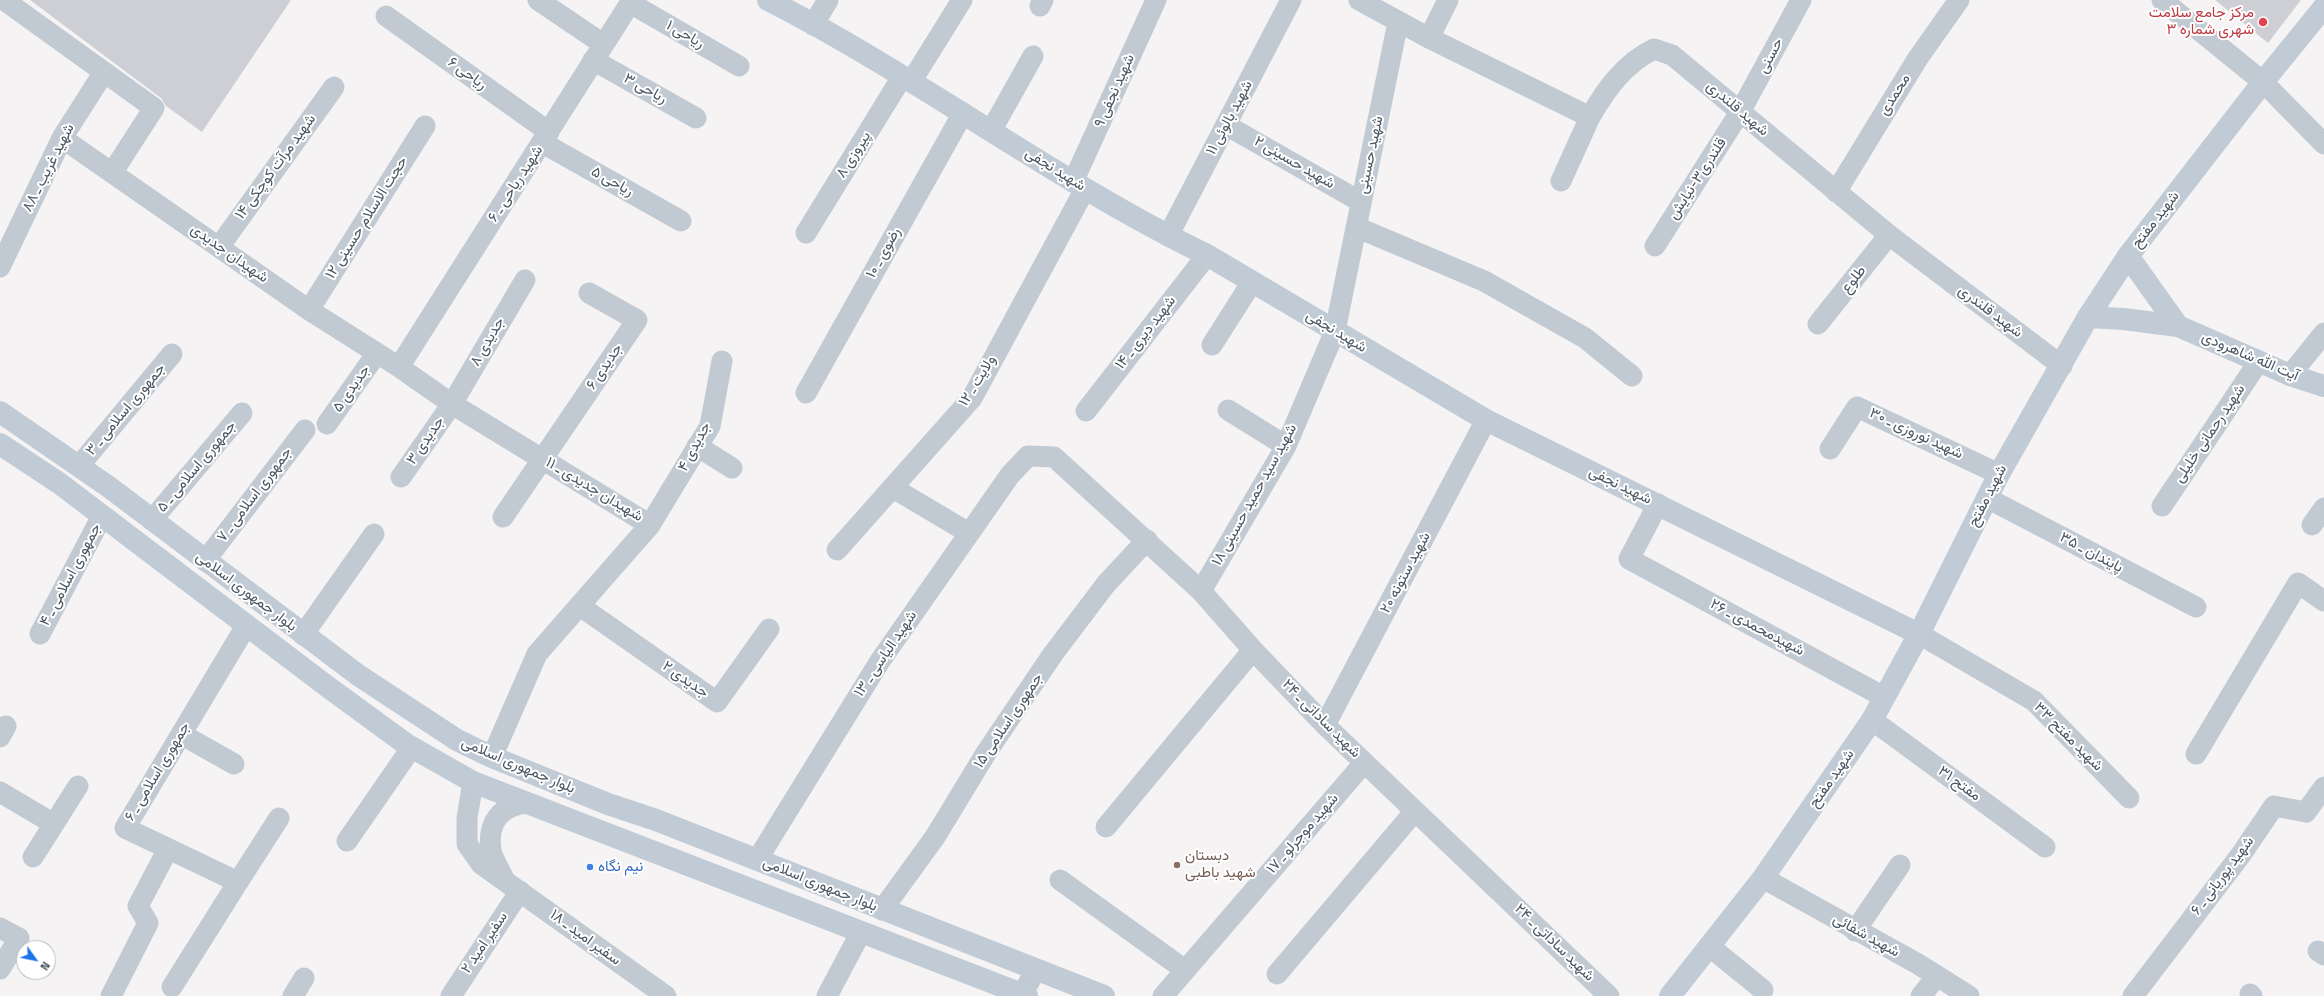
<!DOCTYPE html>
<html>
<head>
<meta charset="utf-8">
<style>
  body { margin:0 }
  #map { position:relative; width:2324px; height:996px; overflow:hidden; background:#f5f3f3; font-family:"Titillium Web",sans-serif }
  canvas { display:block }
  .north { position:absolute; left:16px; top:940px; width:40px; height:40px; box-sizing:border-box; background:#fff; border:1px solid #b7bbc0; border-radius:50%; rotate:123deg; font-size:11px; font-weight:700; line-height:16px; text-align:center; color:#4a5661 }
  .north::after { content:''; display:block; margin:auto; width:14px; height:18px; background:#1a73e8; clip-path:polygon(50% 0,100% 100%,50% 72%,0 100%) }
</style>
</head>
<body>
<div id="map">
<canvas width="2324" height="996"></canvas>
<div class="north">N</div>
</div>
<script>
const context = document.querySelector('canvas').getContext('2d');
context.lineJoin = 'round';
function fillPath(path, color) {
  context.fillStyle = color;
  context.fill(path, 'evenodd');
}
function strokePath(path, color, width, dash) {
  context.strokeStyle = color;
  context.lineWidth = width;
  context.lineCap = dash ? 'butt' : 'round';
  context.setLineDash(dash || []);
  context.stroke(path);
}
function label(font, color, halo, rows, align = 'center') {
  context.font = font + ' "Titillium Web",Vazirmatn,sans-serif';
  context.lineWidth = 4;
  context.setLineDash([]);
  context.textBaseline = 'middle';
  context.strokeStyle = halo;
  context.fillStyle = color;
  for (const [text, x, y, turn = 0] of rows) {
    context.save();
    context.translate(x, y);
    context.rotate((+turn || 0) * Math.PI / 180);
    context.textAlign = isNaN(turn) ? turn : align;
    if (halo) context.strokeText(text, 0, 0);
    context.fillText(text, 0, 0);
    context.restore();
  }
}
const building = new Path2D(`
  M30,0H291L202,132L166,106L161,98Z
  M2215,0H2301L2268,43Z`);
const street = new Path2D(`
  M4,0L154,108L112,173
  M538,0L603,44
  M1359,0L1429,38L1590,117C1606,89 1625,63 1654,49L1672,55L1889,235L2062,366
  M2162,0L2263,82L2324,144
  M630,3L739,66
  M1040,6L1043,0
  M386,16L549,132
  M813,25L828,0
  M1429,38L1448,0
  M593,60L696,118
  M911,82L962,0
  M1226,125L1361,202
  M991,131L1033,56
  M62,138L309,310L399,367L452,404L650,525
  M543,143L681,221
  M1561,181L1590,117
  M1073,182L1156,0
  M1836,192L1918,58L1959,0
  M1356,227L1484,281L1585,338L1632,376
  M806,233L902,77
  M1168,236L1291,0
  M1655,246L1740,112L1801,0
  M219,247L334,87
  M0,267L62,138L104,72
  M309,310L425,126
  M1818,324L1889,235
  M1212,345L1252,282
  M399,367L632,0
  M2290,375L2324,333
  M806,393L963,113
  M1228,410L1286,446
  M1086,411L1207,255
  M327,424L377,353
  M697,446L732,468
  M1830,449L1857,407L1999,474
  M79,466L172,354
  M401,477L452,404L525,280
  M893,488L969,533
  M1987,498L2196,607
  M1658,504L1629,559L1884,697
  M2162,506L2259,361
  M503,517L637,320L589,293
  M152,520L242,413
  M2312,525L2324,508
  M837,550L972,398L1085,189
  M205,561L305,430
  M1201,591L1286,446L1335,331L1398,22
  M580,606L717,702L769,629
  M246,626L125,828L238,882L279,818
  M40,634L102,516
  M1919,634L2034,701L2129,798
  M303,635L374,534
  M1872,720L2045,847
  M1325,725L1486,420
  M181,734L234,764
  M0,737L6,726
  M2196,754L2298,583L2324,601
  M492,757L537,654L650,525L710,426L722,361
  M473,782L467,818V844L481,864L666,996
  M0,792L54,824
  M1106,827L1253,650
  M347,841L412,747
  M33,857L78,786
  M757,860L880,661L1010,475L1028,456L1054,457L1201,591L1253,650L1325,725L1609,996
  M1763,878L1918,964L1969,996
  M504,879C500,870 493,860 491,850C487,822 501,805 528,803
  M1060,880L1185,970
  M882,910L935,837L986,753L1053,654L1106,584L1147,540
  M0,928L19,938L0,969
  M1855,931L1900,865
  M1709,946L1763,990
  M2318,951L2324,955
  M1277,974L1415,811
  M172,987L238,882
  M2250,994L2252,996
  M111,996L148,923L138,906L168,849
  M293,996L304,978
  M451,996L520,891
  M827,996L861,932
  M1021,996L1036,970
  M1163,996L1364,763
  M1921,996L1937,976
  M2133,996L2240,856L2274,806L2306,812L2324,787`);
const secondary = new Path2D(`
  M768,0C919,77 1055,181 1207,255L1486,420L1919,634
  M2128,256L2178,326
  M2088,317L2124,319L2178,326L2290,375L2324,386
  M0,412L109,487L358,675L457,740L492,757L608,804L656,820L1104,996
  M0,444L59,483L328,687L406,744L473,782L1027,996
  M1670,996L1763,878L1872,720L1919,634L1999,474L2088,317L2128,256L2263,82L2324,7`);
const markers = [
  [2263,22,5,"#e0444e"],
  [1177,865,4,"#8d6e63"],
  [590,867,4,"#3f7fe0"]
];
const healthNames = [
  ["مرکز جامع سلامت",2254,13],
  ["شهری شماره ۳",2254,30]
];
const streetNames = [
  ["ریاحی ۱",685,35,30],
  ["حسنی",1771,56,-62],
  ["ریاحی ۶",467,74,36],
  ["ریاحی ۳",645,89,29],
  ["شهید نجفی ۹",1115,91,-66],
  ["محمدی",1895,95,-58],
  ["شهید قلندری",1737,109,40],
  ["شهید بالوئی ۱۱",1230,118,-62],
  ["پیروزی ۸",854,155,-58],
  ["شهید حسینی",1371,155,-78],
  ["شهید حسینی ۲",1294,163,30],
  ["شهید مرآت کوچکی ۱۴",276,167,-54],
  ["شهید غریب ـ ۸۸",49,168,-63],
  ["شهید نجفی",1055,170,32],
  ["قلندری۳-نیایش",1698,179,-57],
  ["ریاحی ۵",612,182,29],
  ["شهید ریاحی ـ ۶",516,184,-57],
  ["حجت الاسلام حسینی ۱۲",367,218,-58],
  ["شهید مفتح",2156,220,-52],
  ["رضوی ـ ۱۰",884,253,-61],
  ["شهیدان جدیدی",229,254,35],
  ["طلوع",1854,280,-52],
  ["شهید قلندری",1990,312,37],
  ["شهید نجفی",1336,332,31],
  ["شهید دیری ـ ۱۴",1146,333,-52],
  ["جدیدی ۸",488,342,-60],
  ["آیت الله شاهرودی",2250,357,23],
  ["جدیدی ۶",605,367,-56],
  ["ولایت ـ ۱۲",978,381,-58],
  ["جدیدی ۵",352,389,-55],
  ["جمهوری اسلامی ـ ۳",126,410,-50],
  ["شهید نوروزی ـ ۳۰",1916,434,25],
  ["شهید رحمانی خلیلی",2210,434,-56],
  ["جدیدی ۳",426,441,-55],
  ["جدیدی ۴",695,447,-62],
  ["جمهوری اسلامی ـ ۵",197,467,-50],
  ["شهید نجفی",1620,486,26],
  ["شهیدان جدیدی ـ ۱۱",594,490,31],
  ["جمهوری اسلامی ـ ۷",255,495,-53],
  ["شهید سید حمید حسینی ۱۸",1255,495,-61],
  ["شهید مفتح",1988,496,-63],
  ["پایندان ـ ۳۵",2091,553,28],
  ["شهید ستونه ۲۰",1406,573,-62],
  ["جمهوری اسلامی ـ ۴",71,575,-62],
  ["بلوار جمهوری اسلامی",246,592,37],
  ["شهیدمحمدی ـ ۲۶",1757,628,28],
  ["شهید الیاسی ـ ۱۳",886,654,-56],
  ["جدیدی ۲",685,680,35],
  ["شهید ساداتی ـ ۲۴",1321,719,45],
  ["جمهوری اسلامی ۱۵",1009,721,-56],
  ["شهید مفتح ۳۳",2068,737,45],
  ["بلوار جمهوری اسلامی",518,766,23],
  ["جمهوری اسلامی ـ ۶",158,772,-59],
  ["شهید مفتح",1832,779,-55],
  ["مفتح ۳۱",1959,784,36],
  ["شهید موجرلو ـ ۱۷",1303,834,-49],
  ["شهید پوریانی ـ ۶",2223,876,-53],
  ["بلوار جمهوری اسلامی",820,885,22],
  ["شهید شفائی",1866,936,29],
  ["سفیر امید ـ ۱۸",585,938,36],
  ["سفیر امید ۲",485,943,-56],
  ["شهید ساداتی ـ ۲۴",1554,943,44]
];
const educationNames = [
  ["دبستان",1185,856],
  ["شهید باطبی",1185,873]
];
const shopNames = [
  ["نیم نگاه",598,867]
];
fillPath(building, '#cdcfd5');
strokePath(street, '#c1cad2', 21);
strokePath(secondary, '#c1cbd6', 22);
for (const [x, y, r, color] of markers) {
  const dot = new Path2D();
  dot.arc(x, y, r, 0, 2 * Math.PI);
  context.fillStyle = color;
  context.fill(dot);
  strokePath(dot, '#fff', 1.5);
}
label('15px', '#be3a42', '#fff', healthNames, 'right');
label('15px', '#4a5661', '#fff', streetNames);
label('15px', '#785e54', '#fff', educationNames, 'left');
label('15px', '#366cbe', '#fff', shopNames, 'left');
</script>
</body>
</html>
